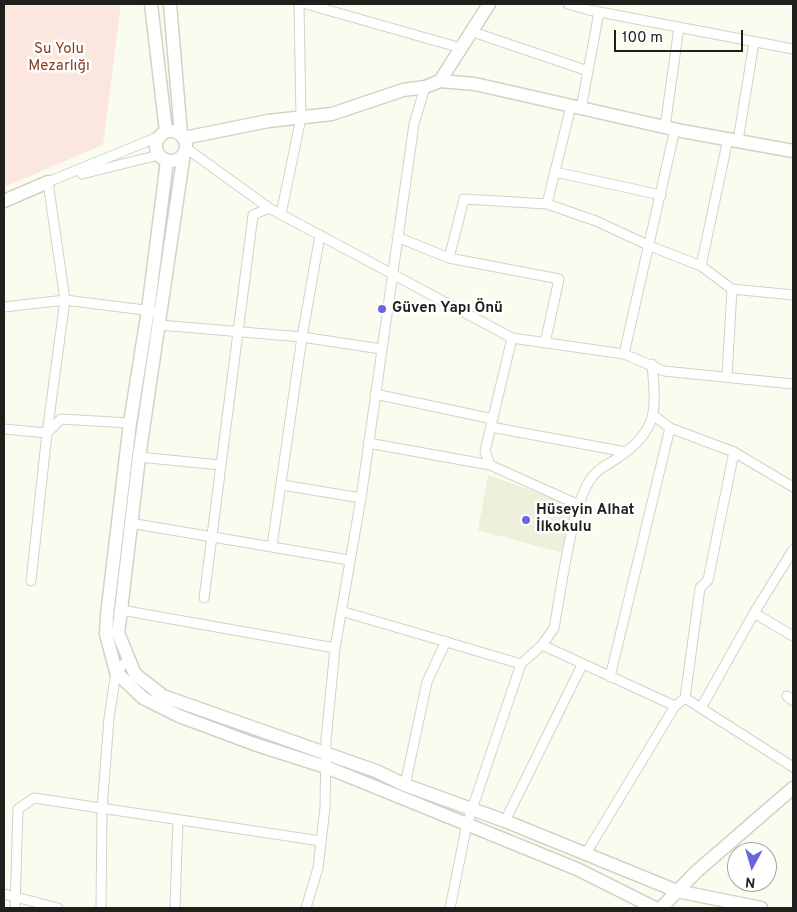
<!DOCTYPE html>
<html>
<head>
<meta charset="utf-8">
<style>
  body { margin:0 }
  #map { position:relative; width:797px; height:912px; overflow:hidden; background:#fafcef; font-family:Overpass,sans-serif }
  canvas { display:block }
  .frame { position:absolute; inset:0; border:5px solid #1f1f1b; pointer-events:none }
  .north { position:absolute; left:727px; top:842px; width:50px; height:50px; box-sizing:border-box; background:#fff; border:1px solid #a5a5a4; border-radius:50%; rotate:186deg; font-size:14px; font-weight:700; line-height:20px; text-align:center; color:#1f1f1b }
  .north::after { content:''; display:block; margin:auto; width:18px; height:22px; background:#6965de; clip-path:polygon(50% 0,100% 100%,50% 72%,0 100%) }
  .scale { position:absolute; left:614px; top:30px; width:129px; height:22px; box-sizing:border-box; border:2px solid #1f1f1b; border-top:0; padding-left:6px; font-size:15px; line-height:18px; white-space:nowrap; color:#1f1f1b; -webkit-text-stroke:4px #fff; paint-order:stroke }
</style>
</head>
<body>
<div id="map">
<canvas width="797" height="912"></canvas>
<div class="frame"></div>
<div class="north">N</div>
<div class="scale">100 m</div>
</div>
<script>
const context = document.querySelector('canvas').getContext('2d');
context.lineJoin = 'round';
function fillPath(path, color) {
  context.fillStyle = color;
  context.fill(path, 'evenodd');
}
function strokePath(path, color, width, dash) {
  context.strokeStyle = color;
  context.lineWidth = width;
  context.lineCap = dash ? 'butt' : 'round';
  context.setLineDash(dash || []);
  context.stroke(path);
}
function label(font, color, halo, rows, align = 'center') {
  context.font = font + ' Overpass,sans-serif';
  context.lineWidth = 5;
  context.setLineDash([]);
  context.textBaseline = 'middle';
  context.strokeStyle = halo;
  context.fillStyle = color;
  for (const [text, x, y, turn = 0] of rows) {
    context.save();
    context.translate(x, y);
    context.rotate((+turn || 0) * Math.PI / 180);
    context.textAlign = isNaN(turn) ? turn : align;
    if (halo) context.strokeText(text, 0, 0);
    context.fillText(text, 0, 0);
    context.restore();
  }
}
const built = new Path2D(`
  M488,475L564,502L574,511L566,554L478,530Z`);
const green = new Path2D(`
  M4,4H121L103,145L4,187Z`);
const street = new Path2D(`
  M306,4L461,48
  M568,4L589,10L793,49
  M470,31L588,71
  M581,109L599,12
  M665,127L679,27
  M738,141L754,42
  M186,148L269,208L512,338L624,354L664,371L793,384
  M555,172L661,195
  M82,174L159,155
  M48,182L158,137
  M547,204L571,106
  M281,214L301,118L299,4
  M397,237L449,258L559,279L545,343
  M449,258L464,199L547,204L596,221L650,246L701,266
  M732,289L793,295
  M4,307L65,300L152,311
  M159,325L302,337L381,349
  M512,338L485,451L490,465L579,505
  M624,354L675,129
  M727,377L732,289L701,266L728,139
  M375,394L493,419
  M653,415L670,428L734,452L793,487
  M491,427L626,452
  M4,429L47,433L61,419L130,423
  M368,443L490,465
  M139,457L220,465
  M282,485L361,498
  M130,523L349,560
  M272,546L302,337L320,235
  M31,581L47,433L65,300L48,182
  M204,598L253,215L269,208
  M121,610L335,648
  M341,611L521,664
  M754,613L793,636
  M542,645L675,706
  M610,677L670,428
  M787,696L793,701
  M685,698L793,767
  M701,708L754,613L793,550
  M405,785L427,682L446,641
  M505,821L582,665
  M585,855L675,706L685,698L700,588L708,580L734,452
  M4,894L58,908
  M15,908L18,809L34,798L321,841
  M101,908L102,809L109,718L116,672L129,659
  M175,908L178,820
  M306,908L318,868L325,808L326,740L335,648L361,498L414,124L425,87
  M450,908L467,824L521,664L542,645L554,628C561,592 571,505 592,477C597,469 611,463 619,457C659,430 656,409 652,364`);
const secondary = new Path2D(`
  M151,4L166,131
  M170,4L181,134
  M440,81L489,4
  M156 146a15 15 0 1 1 30 0a15 15 0 1 1-30 0Z
  M184,138L268,121L332,114L403,90L425,87L440,81L475,84L682,131L793,151
  M184,153L139,457L121,610L118,633L135,674L163,696L376,771L405,785L505,821L677,891L761,908
  M167,161L148,310L130,423L107,615L106,634L116,672L143,698L179,716L254,744L326,767L577,869L655,908
  M4,201L48,182
  M661,908L697,871L793,788`);
const markers = [
  [382,309,5,"#6965de"],
  [526,520,5,"#6965de"]
];
const parkNames = [
  ["Su Yolu",59,50],
  ["Mezarlığı",59,67]
];
const poiNames = [
  ["Güven Yapı Önü",392,309],
  ["Hüseyin Alhat",536,511],
  ["İlkokulu",536,528]
];
fillPath(built, '#eff0dc');
fillPath(green, '#fbe7df');
strokePath(street, '#d2d3c6', 11);
strokePath(secondary, '#d2d3c6', 15);
strokePath(street, '#fff', 9);
strokePath(secondary, '#fff', 12);
for (const [x, y, r, color] of markers) {
  const dot = new Path2D();
  dot.arc(x, y, r, 0, 2 * Math.PI);
  context.fillStyle = color;
  context.fill(dot);
  strokePath(dot, '#fff', 2);
}
label('15px', '#8b3d1b', '#fff', parkNames);
label('bold 15px', '#1f1f1b', '#fff', poiNames, 'left');
</script>
</body>
</html>
